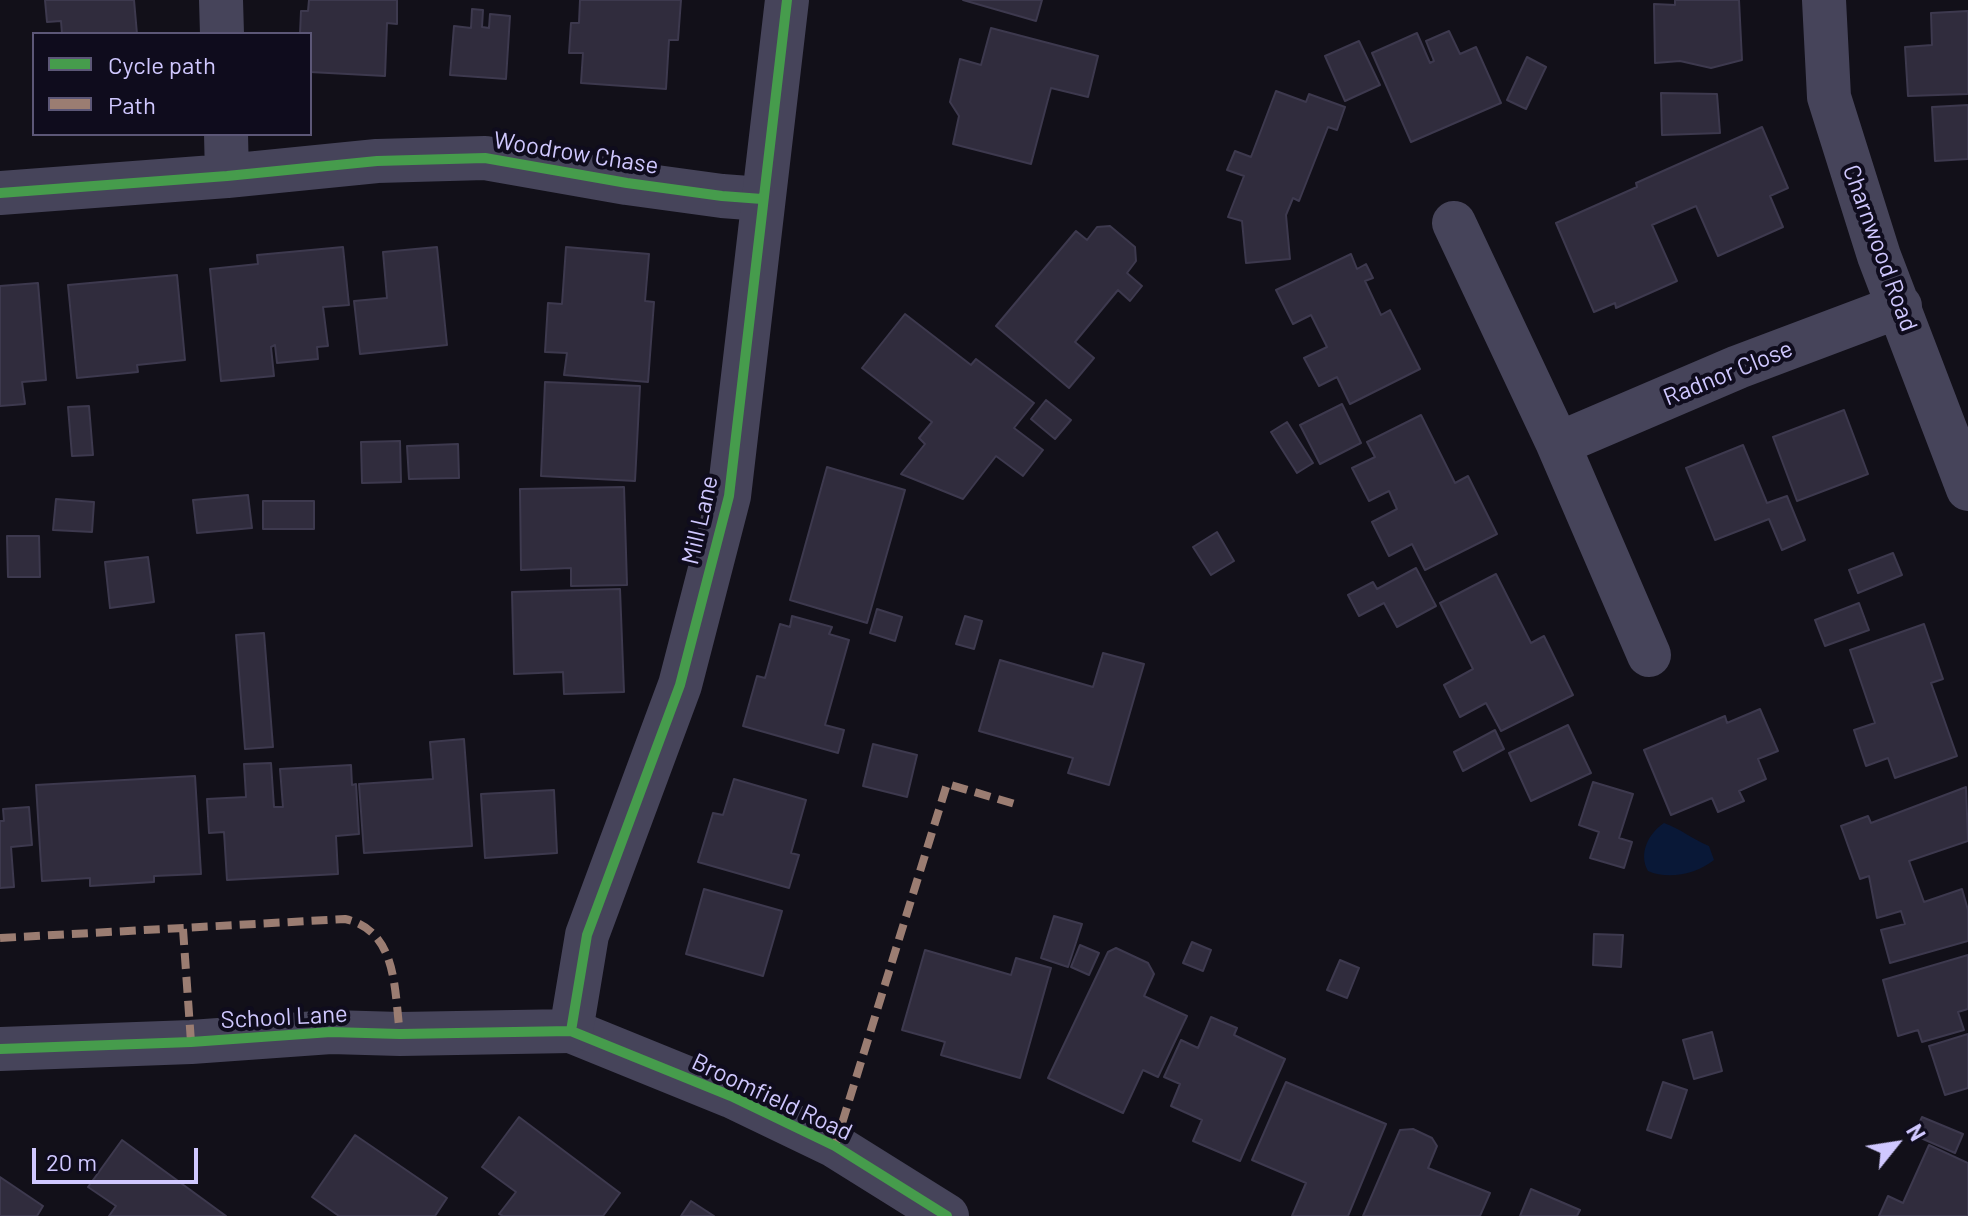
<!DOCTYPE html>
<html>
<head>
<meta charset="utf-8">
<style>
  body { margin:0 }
  #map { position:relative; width:1968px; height:1216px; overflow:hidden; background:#121019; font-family:Barlow,sans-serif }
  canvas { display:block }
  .legend { position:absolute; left:32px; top:32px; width:280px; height:104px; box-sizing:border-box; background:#0f0c1d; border:2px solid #5c5777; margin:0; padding:10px 14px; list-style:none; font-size:24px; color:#d0c8ff }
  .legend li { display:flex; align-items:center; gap:16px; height:40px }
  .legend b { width:40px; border:2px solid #5c5777 }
  .north { position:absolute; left:1856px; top:1104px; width:80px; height:80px; -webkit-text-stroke:6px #0f0c1d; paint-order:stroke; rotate:60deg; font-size:22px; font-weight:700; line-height:32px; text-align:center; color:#d0c8ff }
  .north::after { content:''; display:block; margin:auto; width:28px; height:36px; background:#d0c8ff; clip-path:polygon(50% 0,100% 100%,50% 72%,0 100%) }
  .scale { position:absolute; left:32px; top:1148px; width:166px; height:36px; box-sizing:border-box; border:4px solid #d0c8ff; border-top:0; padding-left:10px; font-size:24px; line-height:28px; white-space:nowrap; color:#d0c8ff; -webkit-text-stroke:6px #0f0c1d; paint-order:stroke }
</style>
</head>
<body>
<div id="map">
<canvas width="1968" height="1216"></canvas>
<ul class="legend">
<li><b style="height:10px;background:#469c4c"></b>Cycle path</li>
<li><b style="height:10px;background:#9b7d72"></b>Path</li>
</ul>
<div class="north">N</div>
<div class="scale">20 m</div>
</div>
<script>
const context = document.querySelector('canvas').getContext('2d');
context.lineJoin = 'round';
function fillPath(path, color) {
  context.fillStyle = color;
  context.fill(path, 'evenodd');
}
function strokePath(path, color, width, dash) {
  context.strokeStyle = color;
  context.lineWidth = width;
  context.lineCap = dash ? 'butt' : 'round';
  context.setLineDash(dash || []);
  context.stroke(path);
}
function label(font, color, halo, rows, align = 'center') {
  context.font = font + ' Barlow,sans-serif';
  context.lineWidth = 8;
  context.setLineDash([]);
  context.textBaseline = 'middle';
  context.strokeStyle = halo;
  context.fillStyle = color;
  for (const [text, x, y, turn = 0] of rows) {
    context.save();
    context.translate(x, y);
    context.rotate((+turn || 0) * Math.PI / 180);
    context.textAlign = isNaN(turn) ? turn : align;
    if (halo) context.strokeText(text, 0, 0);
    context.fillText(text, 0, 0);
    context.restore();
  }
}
const water = new Path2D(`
  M1664,823C1681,829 1692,839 1709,846L1714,860C1697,874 1668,880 1648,871C1638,853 1649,833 1664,823Z`);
const building = new Path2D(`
  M45,0H134L137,34H62L61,21L47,22Z
  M309,0H397V24L387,23L385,76L310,72V34H300L301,11H308Z
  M580,0H681L678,40H669L666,89L581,83L583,53H569L571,23H579Z
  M963,0H1042L1036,21Z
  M1675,0H1739L1742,60L1711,68L1680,61L1655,63L1654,4L1675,5Z
  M472,9L483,10L482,27L489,28L490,14L510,16L506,79L450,75L454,26L471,28Z
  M1968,11V94L1908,96L1905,47L1932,45L1931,13Z
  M991,28L1098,56L1088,97L1051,88L1031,164L953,144L959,116L950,102L960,59L981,65Z
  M1449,31L1460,54L1476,47L1501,103L1411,142L1372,53L1417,33L1430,63L1434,61L1426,41Z
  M1359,41L1380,85L1345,101L1325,56Z
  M1527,57L1546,67L1526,109L1507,100Z
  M1276,91L1306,102L1309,94L1345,107L1337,130L1328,127L1299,201L1293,198L1286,215L1290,259L1246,263L1242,221L1228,217L1244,176L1227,170L1235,151L1251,157Z
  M1661,93L1717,94L1720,133L1662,135Z
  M1968,105V159L1935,161L1932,107Z
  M1762,127L1788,188L1770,196L1783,227L1718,256L1696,206L1652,225L1677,281L1616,308L1615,303L1594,312L1556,223L1637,187L1636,183Z
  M1110,226L1135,247L1136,261L1127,273L1142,286L1130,301L1118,290L1075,342L1094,358L1069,388L996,326L1076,231L1087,240L1097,227Z
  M343,247L349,305L323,307L328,346L317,347L318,359L277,363L275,345L271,347L274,376L221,381L210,269L258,264L257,255Z
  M437,247L447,345L360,354L354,301L387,298L383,252Z
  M566,247L649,254L645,301L654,302L648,382L564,375L567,353L545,352L548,303L562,304Z
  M1351,254L1357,269L1366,264L1373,278L1365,281L1381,315L1390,310L1420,369L1350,404L1337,377L1319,386L1304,358L1327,347L1311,315L1293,324L1276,290Z
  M177,275L185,360L137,365L138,372L77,378L68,285Z
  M38,283L46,380L22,382L25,404L0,406V286Z
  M905,314L971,365L976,359L1034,403L1014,428L1043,450L1023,476L996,456L963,499L901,474L925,444L919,438L932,422L862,368Z
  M545,382L640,386L635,481L541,476Z
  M1046,400L1071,420L1055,439L1031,419Z
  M1342,404L1361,443L1320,464L1300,425Z
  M89,406L93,455L72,456L68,407Z
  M1844,410L1868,474L1797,501L1773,437Z
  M1421,415L1455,483L1468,476L1497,534L1425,570L1412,544L1389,556L1372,522L1397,509L1389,491L1369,501L1352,468L1375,457L1367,442Z
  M1287,422L1313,463L1297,473L1271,432Z
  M400,441L401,482L362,483L361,442Z
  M458,444L459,478L409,479L407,446Z
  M1743,445L1767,503L1787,496L1805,540L1782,550L1769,519L1715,540L1686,468Z
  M827,467L905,490L867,623L790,600Z
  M624,487L627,585L571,586V568L521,570L520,489Z
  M248,495L252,528L197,533L193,500Z
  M56,499L94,502L92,532L53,530Z
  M263,501H314V529H263Z
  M1217,532L1234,561L1211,575L1193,547Z
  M7,536H39L40,577H8Z
  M1893,553L1902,575L1858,593L1849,570Z
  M148,557L154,602L110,608L105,562Z
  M1416,568L1436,606L1397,627L1384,603L1359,616L1348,595L1373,582L1377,589Z
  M1496,574L1531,643L1544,636L1573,695L1501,731L1486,703L1460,717L1444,685L1473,669L1440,603Z
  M620,589L624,692L564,694L563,672L514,674L512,592Z
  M1859,603L1869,630L1825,646L1815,620Z
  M877,609L902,617L895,641L870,633Z
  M792,616L832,627L829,634L849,640L825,725L844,730L838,753L743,726L757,676L765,678L780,624L790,627Z
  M965,616L982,621L974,649L956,644Z
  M1924,624L1943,679L1931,683L1957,756L1895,778L1888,758L1866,766L1854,730L1875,723L1850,650Z
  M264,633L273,747L245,749L236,635Z
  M1103,653L1144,664L1109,785L1068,773L1073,758L979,731L1000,660L1093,687Z
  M1760,709L1778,751L1758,759L1766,779L1739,791L1744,801L1718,812L1712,798L1671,815L1644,750L1725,716L1727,723Z
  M1568,725L1591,773L1531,801L1509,753Z
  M1495,730L1504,749L1463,771L1454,752Z
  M464,739L472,846L364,853L359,784L433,779L430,742Z
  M873,744L917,755L907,797L863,786Z
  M271,763L274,807H283L280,769L351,765L352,785L356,784L359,834L336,836L338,874L227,880L224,832L209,833L207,799L246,797L244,764Z
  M195,776L201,874L154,876V882L90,886V878L42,881L36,785Z
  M734,779L806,800L791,853L799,855L789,888L698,862L713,813L723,815Z
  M1593,782L1633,794L1619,838L1632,842L1624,868L1590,858L1599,832L1579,825Z
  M1966,787L1968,841L1909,861L1924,902L1962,889L1968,910V941L1890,963L1881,930L1905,924L1901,911L1877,918L1869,876L1860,879L1841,826L1868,816L1871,823Z
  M554,790L557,853L485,858L481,794Z
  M29,807L32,845L11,847L14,887L0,888V821H4L3,809Z
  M704,889L782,911L763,976L686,954Z
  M1054,916L1082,924L1068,967L1041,958Z
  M1594,934L1623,935L1621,967L1593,965Z
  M1192,942L1211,950L1203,971L1183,963Z
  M1080,945L1099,953L1089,975L1071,967Z
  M1116,948L1148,963L1154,974L1144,996L1187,1016L1158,1077L1143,1070L1123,1113L1048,1078L1108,952Z
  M925,950L1011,975L1016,958L1051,968L1020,1078L941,1055L945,1042L902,1030Z
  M1968,955V1009L1958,1012L1964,1030L1922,1042L1918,1030L1898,1036L1883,980Z
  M1340,960L1359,968L1347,998L1327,990Z
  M1211,1017L1237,1028L1234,1035L1285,1059L1240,1161L1193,1141L1202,1120L1171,1106L1180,1084L1164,1077L1181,1040L1198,1048Z
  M1712,1032L1722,1071L1694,1079L1683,1040Z
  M1968,1034V1088L1945,1095L1929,1046Z
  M1286,1082L1386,1124L1348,1216H1292L1306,1183L1252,1160Z
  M1663,1082L1687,1090L1671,1138L1647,1130Z
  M519,1117L620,1193L603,1216H503L499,1214L516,1192L482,1167Z
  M1922,1117L1963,1134L1955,1153L1914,1135Z
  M1413,1129L1432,1138L1437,1146L1428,1168L1490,1193L1480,1216H1363L1400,1130Z
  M355,1135L447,1198L435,1216H339L312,1197Z
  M122,1140L226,1216H109L116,1206L88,1187Z
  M1929,1145L1968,1163V1216H1879L1888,1196L1903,1203Z
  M0,1177L43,1206L37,1216H0Z
  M1531,1189L1580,1210L1577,1216H1520Z
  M691,1201L714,1216H681Z`);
const minor = new Path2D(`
  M221,0L222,34
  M1824,0L1829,97L1879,256L1968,489
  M226,134L227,176
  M0,193L227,176L377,161L485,158L627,183L722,196L762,199
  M1454,223L1558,444L1649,655
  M1558,444L1738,367L1900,306
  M571,1031L731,1096L835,1146L947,1216`);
const tertiary = new Path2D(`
  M0,1049L191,1042L331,1032L400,1034L571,1031L587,935L680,685L729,496L787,0`);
const quiet = new Path2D(`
  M183,929L191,1042
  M0,938L345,919C398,931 394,990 400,1034
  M835,1146L947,784L1015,804`);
const cycleway = new Path2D(`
  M0,193L227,176L377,161L485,158L627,183L722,196L762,199
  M571,1031L587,935L680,685L729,496L787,0
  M0,1049L191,1042L331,1032L400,1034L571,1031L731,1096L835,1146L947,1216`);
const streetNames = [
  ["Woodrow Chase",576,153,9],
  ["Charnwood Road",1880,248,70],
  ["Radnor Close",1728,373,-22],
  ["Mill Lane",700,520,-77],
  ["School Lane",284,1017,-3],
  ["Broomfield Road",772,1097,25]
];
fillPath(water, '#091837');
fillPath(building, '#302c3d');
strokePath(building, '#3d394e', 2);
strokePath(minor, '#46445a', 44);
strokePath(tertiary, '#46445a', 44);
strokePath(quiet, '#9b7d72', 8, [16, 8]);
strokePath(cycleway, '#469c4c', 10);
label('24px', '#d0c8ff', '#0f0c1d', streetNames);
</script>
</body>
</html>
